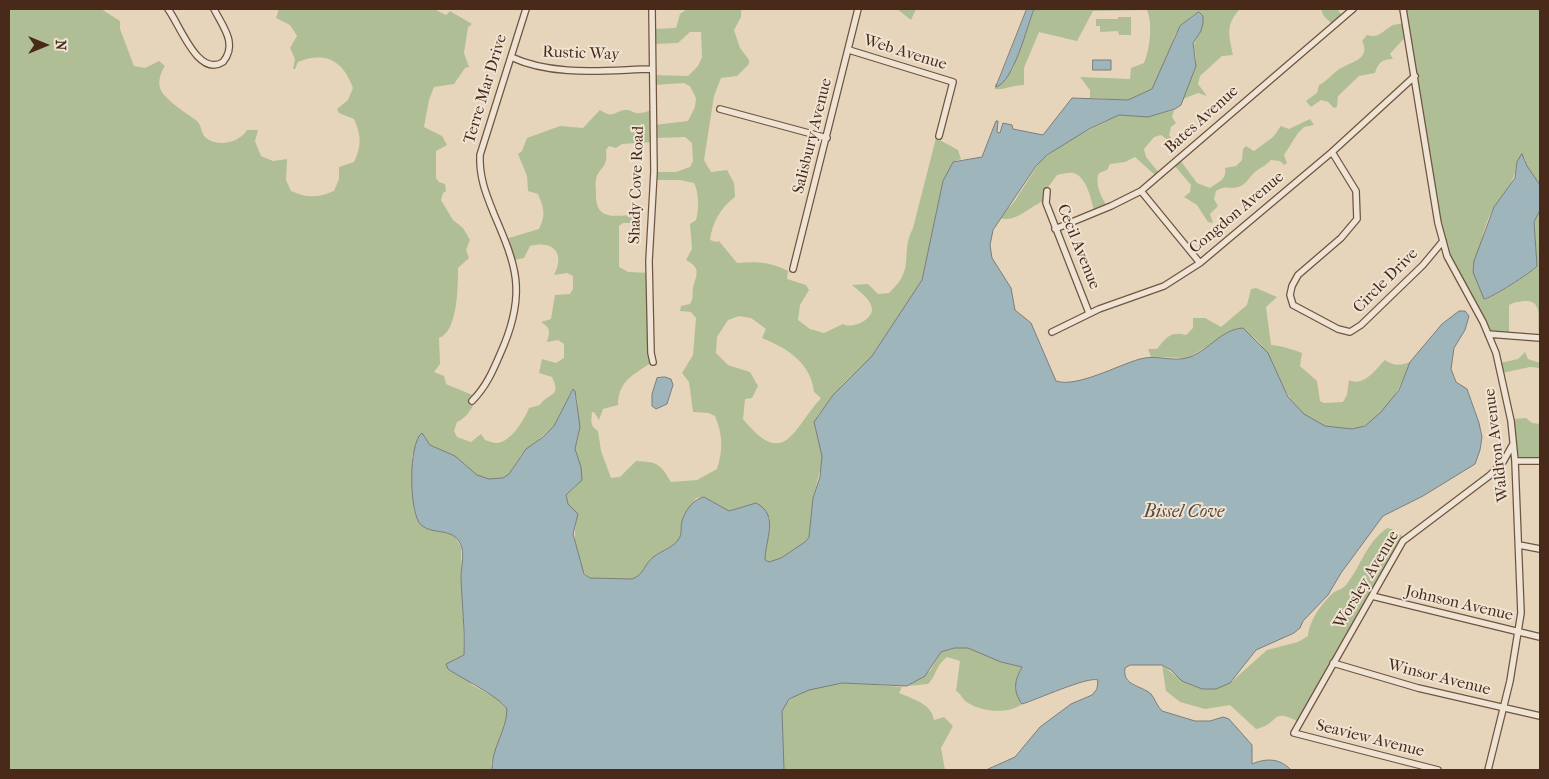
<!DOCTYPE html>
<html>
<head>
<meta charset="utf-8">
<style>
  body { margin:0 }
  #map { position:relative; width:1549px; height:779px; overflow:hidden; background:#e7d5bb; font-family:"IM FELL French Canon",serif }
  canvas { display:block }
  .frame { position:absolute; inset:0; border:10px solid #48291a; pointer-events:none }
  .north { position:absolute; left:20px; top:20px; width:50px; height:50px; -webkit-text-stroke:4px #efe4d3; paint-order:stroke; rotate:90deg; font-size:14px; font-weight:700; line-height:20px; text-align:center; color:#48291a }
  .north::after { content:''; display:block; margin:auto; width:18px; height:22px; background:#48291a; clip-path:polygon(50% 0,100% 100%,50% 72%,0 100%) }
</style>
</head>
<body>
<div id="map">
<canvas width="1549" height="779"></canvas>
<div class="frame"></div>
<div class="north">N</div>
</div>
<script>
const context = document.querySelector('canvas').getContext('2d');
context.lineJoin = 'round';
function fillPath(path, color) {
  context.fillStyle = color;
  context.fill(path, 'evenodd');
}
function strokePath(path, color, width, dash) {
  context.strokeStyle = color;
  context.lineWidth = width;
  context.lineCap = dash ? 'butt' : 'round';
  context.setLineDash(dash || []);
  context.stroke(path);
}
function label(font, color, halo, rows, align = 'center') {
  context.font = font + ' "IM FELL French Canon",serif';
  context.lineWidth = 4;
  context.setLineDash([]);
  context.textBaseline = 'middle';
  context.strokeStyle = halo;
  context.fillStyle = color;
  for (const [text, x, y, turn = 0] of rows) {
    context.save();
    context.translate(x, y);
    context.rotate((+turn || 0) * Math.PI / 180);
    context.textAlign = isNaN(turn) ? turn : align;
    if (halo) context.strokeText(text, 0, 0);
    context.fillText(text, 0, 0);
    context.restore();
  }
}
const green = new Path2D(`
  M9,9H101L120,21V29L134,66L145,68L159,61L165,66C161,72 158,80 160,88C163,99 188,114 197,121C202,126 201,134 206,138C219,148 240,142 247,130H258L255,141L261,156L273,161L287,159L286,180L291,191C307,198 318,198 334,191L339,179V167L354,162C362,145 361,135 354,119L339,113L337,109L348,100L353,88C343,61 326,51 298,62L295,69H293L295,59L290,48L297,36L290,25L276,18L279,9H434L446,15L450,11L472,24L468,27L464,53L469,67L465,68L454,84L434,87L429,100L424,127L442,136L447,145L436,151V178L439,182L445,184L446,191L443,193L441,200L453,220L463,228L470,240L466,250L469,258L458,268C458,285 458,332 439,338L440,364L434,372L444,376L446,384L477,397C473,407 467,418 457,422L454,431L457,437L471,442L481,434L485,440C489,441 493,443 497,443C511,442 524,420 529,408L540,405C548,392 562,398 552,377L539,373L542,359L556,363L564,358V344L558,340L547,342C550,332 551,328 541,322L551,319L555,295L570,294L573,289V276L567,273L554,275C566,252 552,240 530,246L524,258L510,261L502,240L539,229C546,214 544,209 538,194L528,191L527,176L518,154L522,151L527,138L560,126L583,128L600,110C614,119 612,112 625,110C630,109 632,113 637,113C641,114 648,111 653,110L654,125L688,121L695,107L696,98L690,86L684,83L653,85V75L688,76L698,66L702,57L701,32H690L678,43L653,44L652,29L676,28L680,14L687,9H741V17L734,30L740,48L749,60V64L737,76L721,78L714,96L704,160L711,172L727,170L734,183L735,197C721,207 712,223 710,240L716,242L719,241L737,263C755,261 772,262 788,271L787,279L806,285L809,290L800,305L798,320L810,329L824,333L843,324C851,329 871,321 872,310C872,300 859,291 852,285L868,284L878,294L889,293C917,267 899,255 913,228L936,138L958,150L961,159L953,162L943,181L922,280L872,356L843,384L818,415L815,428L822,449V463L813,498L809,537L805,542L781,558L769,562L764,560L770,518L748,505L729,511L703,497L696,498L682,519L681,535L678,542L650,559L639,577L632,579L590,578C576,569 572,535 577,520L568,504L566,495L576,486L581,467L575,449L579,434L577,398L572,390L554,426L521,455L509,474L503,478L489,479L477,475L455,456L430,445L422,434L412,456L414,512L434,530L454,535L461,547L464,655L453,660L472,685L496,698L507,709V717L491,763L492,770H9ZM685,137L692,143L693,161L690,167L676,172H655L654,180H680L694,183C699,192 699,210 696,220L690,224L692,249L686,260C702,268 696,275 693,288C692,294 694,298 690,304L681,306L680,311L691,312L696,318L693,355L682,373L689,382L693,412L709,413L715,416C723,435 723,450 717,469L697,480L671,482C660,463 657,462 636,461L620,477L611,478L601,451L598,431C590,426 591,421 592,412H594L599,420L603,409L618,405C618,380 635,374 654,361L650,273L628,272L619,267V226L623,223H635L633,215C613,216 596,220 596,195C596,190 595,183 596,179C600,165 608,170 606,150L609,146L616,148L622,144L653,142L655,138ZM739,316L751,318L766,329L762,338C787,348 811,363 814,392L821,398C792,430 785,470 743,419L745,399L752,398L758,386L750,372L728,365L716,353L717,337L728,320Z
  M897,9H916L911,20Z
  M1034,9H1240C1225,25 1229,35 1233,55L1222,56L1200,76L1198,84L1207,96L1198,93L1183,99C1184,87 1194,78 1196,65C1198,47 1188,50 1201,31L1195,14L1180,26L1174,37L1169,52L1152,89L1128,100L1090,98V90L1080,77L1130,79L1131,68L1144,63C1150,48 1153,25 1147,10L1093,11L1077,41L1039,32L1024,68V85C1013,85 1005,90 995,89V84L997,83L996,87L1013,69Z
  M1321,9H1337L1343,16L1333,25L1323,15Z
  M1404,9H1540V185L1527,166L1525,158L1517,162C1514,185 1506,188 1495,206C1480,229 1472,274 1485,299C1491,299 1532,272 1537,266L1534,222L1540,210V337C1535,325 1546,299 1524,301C1518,302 1514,302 1509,305V334L1490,333L1443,242L1407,35L1390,54L1393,59C1382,59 1378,63 1375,73L1359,76L1338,96L1337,107L1334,108L1328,102L1321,100L1311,107L1306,101L1317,93L1319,85C1327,81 1331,75 1338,70C1349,62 1372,60 1362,41L1367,35C1380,39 1383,30 1393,25C1396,24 1402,24 1405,23Z
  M1118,17H1131V35H1119L1118,31L1100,32V26H1096V19H1118Z
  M1174,110L1172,117L1176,123L1171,127L1169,135L1177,147L1161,135L1154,137L1144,149L1146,157L1160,174L1156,176L1135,157L1125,162L1110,164L1107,170L1099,173C1094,184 1102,197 1107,207L1094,211C1092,201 1086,175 1073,173C1069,172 1062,174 1057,175L1043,194L1044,201C1028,207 1016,223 1000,218L1014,202L1041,160L1071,139L1119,115L1148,117Z
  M1310,119L1314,125L1304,127L1298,133L1284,155L1287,163L1284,165L1280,161L1271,160C1265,166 1260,168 1255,172C1249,177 1246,185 1238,187C1228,190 1227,184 1216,191L1214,199L1218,206L1210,214L1213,223L1208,222L1197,205L1184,197L1190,192L1191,185L1174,165L1180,160L1197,183L1210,188C1218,182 1227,180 1225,168L1236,166L1242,160L1243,149L1246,146L1254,151L1273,137L1281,126L1289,129Z
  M1256,288L1277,297L1266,307L1271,345C1282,346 1292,349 1302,353L1300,366L1317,381L1320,401L1324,403L1343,402L1347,395L1349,380C1364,387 1375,370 1385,360C1394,366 1400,366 1410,362C1400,388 1383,428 1349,429C1271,431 1289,345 1237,328L1188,358L1151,357L1148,349H1157C1166,338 1170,331 1186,335L1193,328V318H1205L1221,327L1247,305L1251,289Z
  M1525,352L1528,359L1540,363V368L1530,367L1502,373L1500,363L1518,359Z
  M1526,418L1532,423L1540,424V461L1516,460L1513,419Z
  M1387,528L1392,529L1405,538L1299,722C1269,707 1282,723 1256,729L1230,705L1205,709L1180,702L1166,691L1162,665L1176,676L1230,683L1267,650L1298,642L1308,636C1309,621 1322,603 1333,593C1337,590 1343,589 1346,585C1361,566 1366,543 1387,528Z
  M954,648H968L1022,667C1015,679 1014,692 1022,704C1008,715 978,712 964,700C961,696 960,693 956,691L960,661L947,657C934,668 937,675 928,684L909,686L930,671L941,652Z
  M850,683L902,687L899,693C913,699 932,704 934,720L944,717L953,726L941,748L945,770H784C784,752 779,730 782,712C786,690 831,683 850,683Z`);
const water = new Path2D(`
  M1027,9H1034C1027,26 1014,82 996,87Z
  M1199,12L1203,16V23L1201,31L1193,43L1196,66L1181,105L1175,109L1148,117L1119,115L1089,129L1047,155L1036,166L993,230L990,245L992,258L1011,288L1015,310L1031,323L1056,381C1077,388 1118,365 1140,359C1157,354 1174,363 1190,357C1209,350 1222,329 1243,328L1268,353L1288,397L1304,414L1325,426L1352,429L1365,426L1381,412L1399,390L1410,362L1442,324L1459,311H1465L1469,316L1465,330L1454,348L1451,369L1456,382L1467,389L1479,423L1482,437L1480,450L1475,464L1423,496L1383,516L1341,573L1328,595L1303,621L1300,628L1294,633L1256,650L1230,683L1216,689H1202L1182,681L1171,670L1162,665H1130L1125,668C1122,686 1141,685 1151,694C1155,699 1157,706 1162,711L1195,721H1210L1223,717L1229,719L1252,745V764C1266,758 1280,758 1291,770H986L1015,757L1040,727L1071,704L1092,695L1097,689L1098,680C1088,676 1036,700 1022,704C1012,690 1015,680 1022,667L1001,662L968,648H954L941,652L925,676L907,686L842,683L809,690L789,699L782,711L784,770H492C491,749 507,730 507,709C497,695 464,680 448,669L446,664L464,655C465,629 462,604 461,578C461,568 464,558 462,548C456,526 434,536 421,525C409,514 408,443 422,433L430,445L455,456L477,475L489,479L503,478L509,474L526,449L543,437L554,426L573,389L575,391L580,427L575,449L581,467L582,480L566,495L568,504L578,514L573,534L584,574L590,578L632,579C643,575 643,568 650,560C657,552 672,549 678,540C683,534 680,528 682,521C685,511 693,499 704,497L729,511L756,503C780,515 765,540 765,560L769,562L781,558L805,542L809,537L813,498L820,477L822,456L814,422L833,395L872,356L922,280L943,181L953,162L982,157L996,121H998L997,132L1000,133L1003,123L1012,125L1013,129L1043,135L1072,98L1128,100L1152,89L1180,26Z
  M1093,60H1111V70H1093Z
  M1522,154L1527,166L1540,185V210L1534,222L1537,266C1532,272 1490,299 1484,299L1473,272L1474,261L1494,207L1515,178L1517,162Z
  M665,377L671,379L673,385L667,404L656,409L652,406V394L657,378Z`);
const street = new Path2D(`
  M168,9C180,25 198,78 223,62C238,44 223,27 214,9
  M652,9L654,172L649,261L651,353L653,362
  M1403,9L1438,223L1447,256L1483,322L1496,353L1511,421L1515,461L1521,613L1510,681L1488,770
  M849,50L953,82L939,136
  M511,57C554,77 606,70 652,69
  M720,109L827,138
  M1332,152L1356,191L1357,219L1341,238L1298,275L1292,286L1290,295L1293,305L1338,329L1350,332L1361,325L1423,265L1443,241
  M1047,191L1046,203L1089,313
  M1141,191L1200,263
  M1055,229L1111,206L1141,191L1353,9
  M793,269L858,9
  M1052,332L1099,309L1164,286L1200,263L1332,152L1415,76
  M1488,334L1540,338
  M472,401C488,385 495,366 504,345C526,291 516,265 494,214C486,194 479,177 480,155L526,9
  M1515,461H1540
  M1519,545L1540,549
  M1372,596L1540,637
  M1333,663L1418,688L1540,716
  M1438,770L1294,733L1403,541L1489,476L1503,462L1513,444`);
const streetNames = [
  ["Web Avenue",905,53,17],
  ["Rustic Way",581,54,2],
  ["Terre Mar Drive",486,89,-73],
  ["Bates Avenue",1202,120,-42],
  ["Salisbury Avenue",813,136,-76],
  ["Shady Cove Road",637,185,-88],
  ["Congdon Avenue",1237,213,-40],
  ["Cecil Avenue",1078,247,68],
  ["Circle Drive",1386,281,-45],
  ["Waldron Avenue",1497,445,-97],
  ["Worsley Avenue",1367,580,-59],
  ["Johnson Avenue",1459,604,13],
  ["Winsor Avenue",1439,678,14],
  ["Seaview Avenue",1370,739,14]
];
const waterNames = [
  ["Bissel Cove",1184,513]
];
fillPath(green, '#afbe95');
fillPath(water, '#9eb5bc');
strokePath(water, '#7c7d7b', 1);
strokePath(street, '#705442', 8);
strokePath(street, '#efe4d3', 5.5);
label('16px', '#48291a', '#efe4d3', streetNames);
label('italic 18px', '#59453a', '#efe4d3', waterNames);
</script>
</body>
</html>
